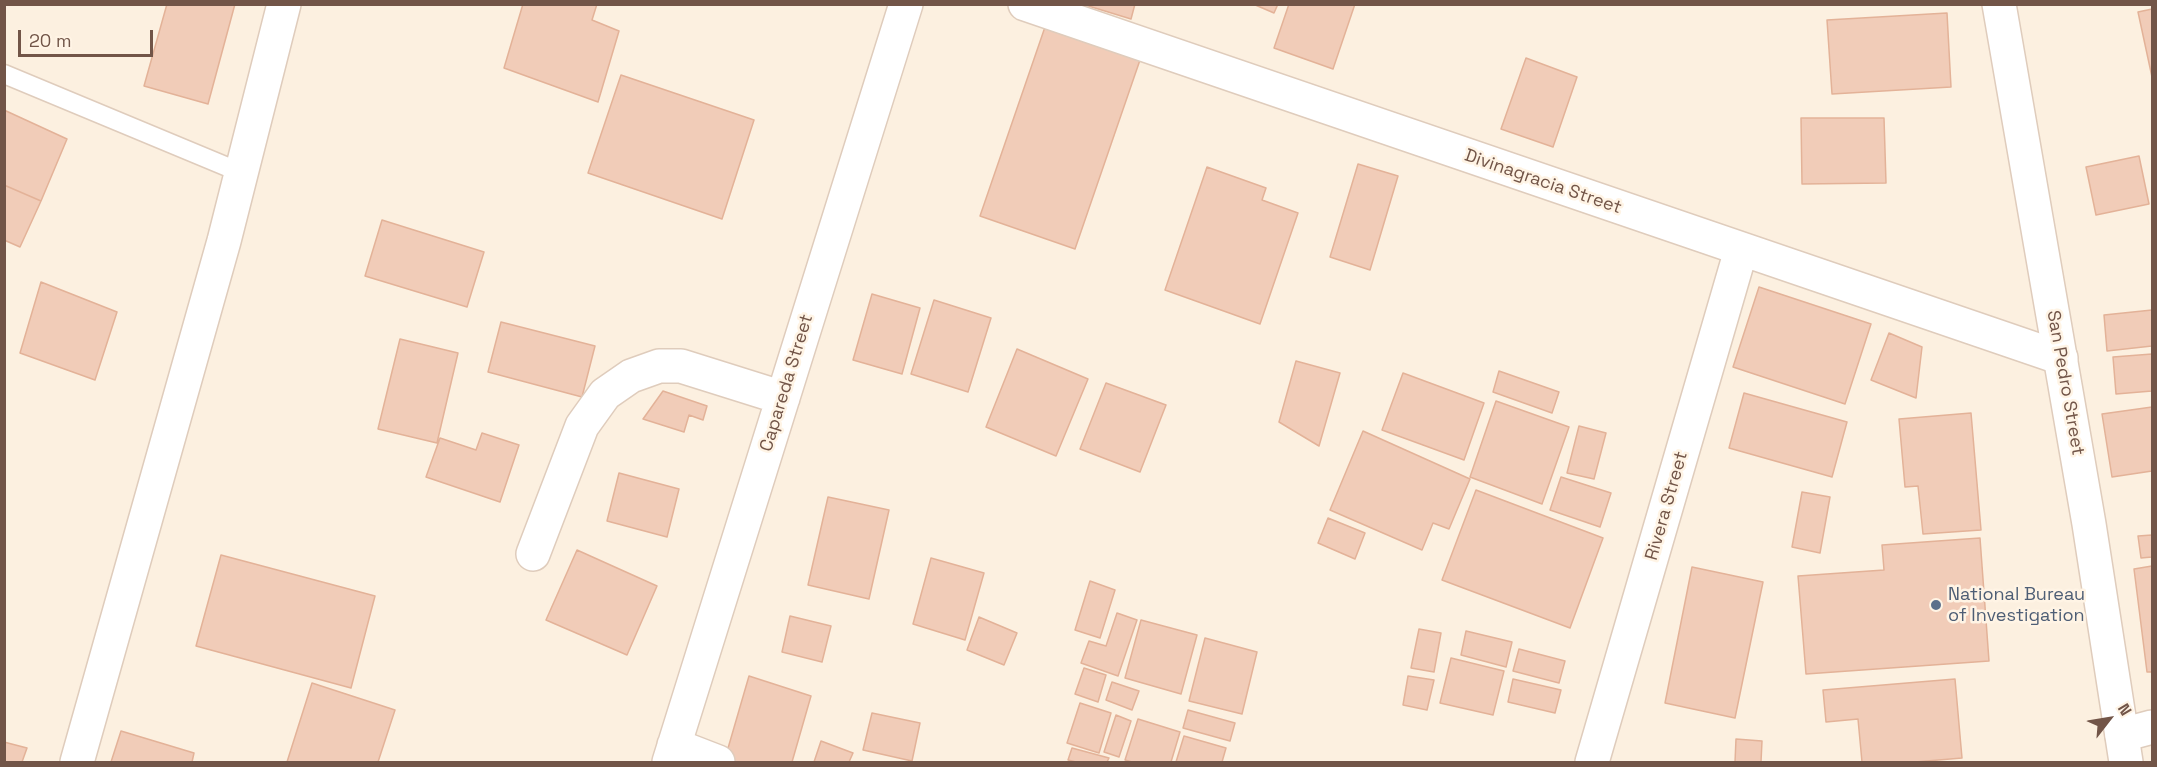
<!DOCTYPE html>
<html>
<head>
<meta charset="utf-8">
<style>
  body { margin:0 }
  #map { position:relative; width:2157px; height:767px; overflow:hidden; background:#fcf0e0; font-family:"Space Grotesk",sans-serif }
  canvas { display:block }
  .frame { position:absolute; inset:0; border:6px solid #725548; pointer-events:none }
  .north { position:absolute; left:2079px; top:689px; width:60px; height:60px; -webkit-text-stroke:4px #fff4e5; paint-order:stroke; rotate:59deg; font-size:16px; font-weight:700; line-height:24px; text-align:center; color:#725548 }
  .north::after { content:''; display:block; margin:auto; width:21px; height:27px; background:#725548; clip-path:polygon(50% 0,100% 100%,50% 72%,0 100%) }
  .scale { position:absolute; left:18px; top:30px; width:135px; height:27px; box-sizing:border-box; border:3px solid #725548; border-top:0; padding-left:8px; font-size:18px; line-height:21px; white-space:nowrap; color:#725548; -webkit-text-stroke:4px #fff4e5; paint-order:stroke }
</style>
</head>
<body>
<div id="map">
<canvas width="2157" height="767"></canvas>
<div class="frame"></div>
<div class="north">N</div>
<div class="scale">20 m</div>
</div>
<script>
const context = document.querySelector('canvas').getContext('2d');
context.lineJoin = 'round';
function fillPath(path, color) {
  context.fillStyle = color;
  context.fill(path, 'evenodd');
}
function strokePath(path, color, width, dash) {
  context.strokeStyle = color;
  context.lineWidth = width;
  context.lineCap = dash ? 'butt' : 'round';
  context.setLineDash(dash || []);
  context.stroke(path);
}
function label(font, color, halo, rows, align = 'center') {
  context.font = font + ' "Space Grotesk",sans-serif';
  context.lineWidth = 5;
  context.setLineDash([]);
  context.textBaseline = 'middle';
  context.strokeStyle = halo;
  context.fillStyle = color;
  for (const [text, x, y, turn = 0] of rows) {
    context.save();
    context.translate(x, y);
    context.rotate((+turn || 0) * Math.PI / 180);
    context.textAlign = isNaN(turn) ? turn : align;
    if (halo) context.strokeText(text, 0, 0);
    context.fillText(text, 0, 0);
    context.restore();
  }
}
const building = new Path2D(`
  M167,4H235L208,104L144,86Z
  M523,4H597L592,20L619,31L598,102L504,68Z
  M1082,4H1135L1131,19Z
  M1253,4H1278L1274,13Z
  M1289,4H1355L1333,69L1274,48Z
  M2152,9V77L2138,12Z
  M1947,13L1951,87L1832,94L1827,20Z
  M1045,27L1140,60L1075,249L980,216Z
  M1526,58L1577,77L1553,147L1501,129Z
  M621,75L754,120L722,219L588,173Z
  M4,110L67,139L41,201L4,185Z
  M1801,118H1884L1886,183L1802,184Z
  M2139,156L2149,204L2096,215L2086,167Z
  M1358,164L1398,176L1370,270L1330,257Z
  M1207,167L1266,188L1262,200L1298,213L1260,324L1165,290Z
  M4,185L41,201L20,247L4,240Z
  M382,220L484,252L467,307L365,276Z
  M41,282L117,312L95,380L20,353Z
  M1759,287L1871,324L1845,404L1733,367Z
  M872,294L920,308L902,374L853,360Z
  M934,300L991,318L968,392L911,374Z
  M2152,310V346L2107,351L2104,315Z
  M501,322L595,346L582,397L488,372Z
  M1889,333L1922,347L1916,398L1871,380Z
  M400,339L458,353L437,443L378,429Z
  M1017,349L1088,379L1056,456L986,427Z
  M2152,354V391L2116,394L2113,357Z
  M1296,361L1340,373L1319,446L1279,422Z
  M1499,371L1559,392L1552,413L1493,392Z
  M1403,373L1484,403L1464,460L1382,430Z
  M1106,383L1166,405L1140,472L1080,449Z
  M663,391L707,406L703,420L689,415L684,432L643,419Z
  M1744,393L1847,422L1832,477L1729,448Z
  M1496,401L1569,427L1542,504L1470,477Z
  M2152,407V471L2112,477L2102,414Z
  M1971,413L1981,530L1923,534L1918,486L1905,487L1899,419Z
  M1579,426L1606,433L1594,479L1567,473Z
  M1363,431L1470,479L1449,529L1433,523L1422,550L1330,510Z
  M482,433L519,445L500,502L426,477L440,438L476,450Z
  M619,473L679,489L667,537L607,521Z
  M1561,477L1611,493L1600,527L1550,510Z
  M1476,490L1603,538L1570,628L1442,580Z
  M1802,492L1830,497L1820,553L1792,547Z
  M828,497L889,510L869,599L808,585Z
  M1328,518L1365,533L1355,559L1318,543Z
  M2152,535V557L2141,558L2138,536Z
  M1980,538L1989,661L1806,674L1798,576L1884,570L1882,545Z
  M577,550L657,586L627,655L546,620Z
  M221,555L375,596L351,688L196,646Z
  M931,558L984,573L965,640L913,624Z
  M2152,566V672H2147L2134,569Z
  M1692,567L1763,582L1735,718L1665,703Z
  M1090,581L1115,590L1100,638L1075,630Z
  M1117,613L1137,620L1118,676L1081,663L1089,641L1106,646Z
  M790,616L831,626L822,662L782,652Z
  M979,617L1017,633L1004,665L967,650Z
  M1141,620L1197,635L1181,694L1125,678Z
  M1419,629L1441,633L1434,672L1411,668Z
  M1466,631L1512,642L1506,667L1461,655Z
  M1205,638L1257,652L1242,714L1189,701Z
  M1519,649L1565,661L1559,683L1513,671Z
  M1451,658L1504,671L1493,715L1440,703Z
  M1084,668L1106,675L1098,702L1075,694Z
  M749,676L811,696L792,762H724Z
  M1408,676L1434,680L1427,710L1403,705Z
  M1513,679L1561,690L1555,713L1508,702Z
  M1955,679L1962,758L1915,762H1862L1858,719L1826,722L1823,690Z
  M1112,682L1139,691L1132,710L1106,700Z
  M312,683L395,710L378,762H287Z
  M1080,703L1111,713L1099,753L1067,743Z
  M1188,710L1235,723L1230,741L1183,728Z
  M872,713L920,723L912,761L863,750Z
  M1116,715L1131,721L1119,757L1104,752Z
  M1138,719L1180,732L1171,762H1132L1125,760Z
  M121,731L194,753L192,762H111Z
  M1184,736L1226,748L1222,762H1176Z
  M1736,739L1762,741L1761,762H1735Z
  M821,741L853,753L849,762H814Z
  M4,742L27,748L22,762H4Z
  M1072,748L1109,758L1107,762H1076L1068,760Z`);
const service = new Path2D(`
  M4,74L242,173`);
const minor = new Path2D(`
  M1025,4L2061,358
  M533,554L582,426L605,394L631,376L659,366H681L783,398
  M2122,735L2152,727
  M674,745L718,762
  M77,762L224,241L284,4
  M669,762L906,4
  M1592,762L1741,250`);
const tertiary = new Path2D(`
  M1999,4L2089,524L2126,762`);
const markers = [
  [1936,605,6,"#5c6f8a"]
];
const streetNames = [
  ["Divinagracia Street",1543,182,19],
  ["Capareda Street",787,383,-73],
  ["San Pedro Street",2065,383,80],
  ["Rivera Street",1667,506,-74]
];
const serviceNames = [
  ["National Bureau",1948,595],
  ["of Investigation",1948,616]
];
fillPath(building, '#f1ccb8');
strokePath(building, '#e3b298', 1.5);
strokePath(service, '#dfccbc', 21);
strokePath(minor, '#dfccbc', 36);
strokePath(tertiary, '#dfccbc', 36);
strokePath(service, '#fff', 18);
strokePath(minor, '#fff', 33);
strokePath(tertiary, '#fff', 33);
for (const [x, y, r, color] of markers) {
  const dot = new Path2D();
  dot.arc(x, y, r, 0, 2 * Math.PI);
  context.fillStyle = color;
  context.fill(dot);
  strokePath(dot, '#fff4e5', 2);
}
label('18px', '#725548', '#fff4e5', streetNames);
label('18px', '#4e5e75', '#fff4e5', serviceNames, 'left');
</script>
</body>
</html>
